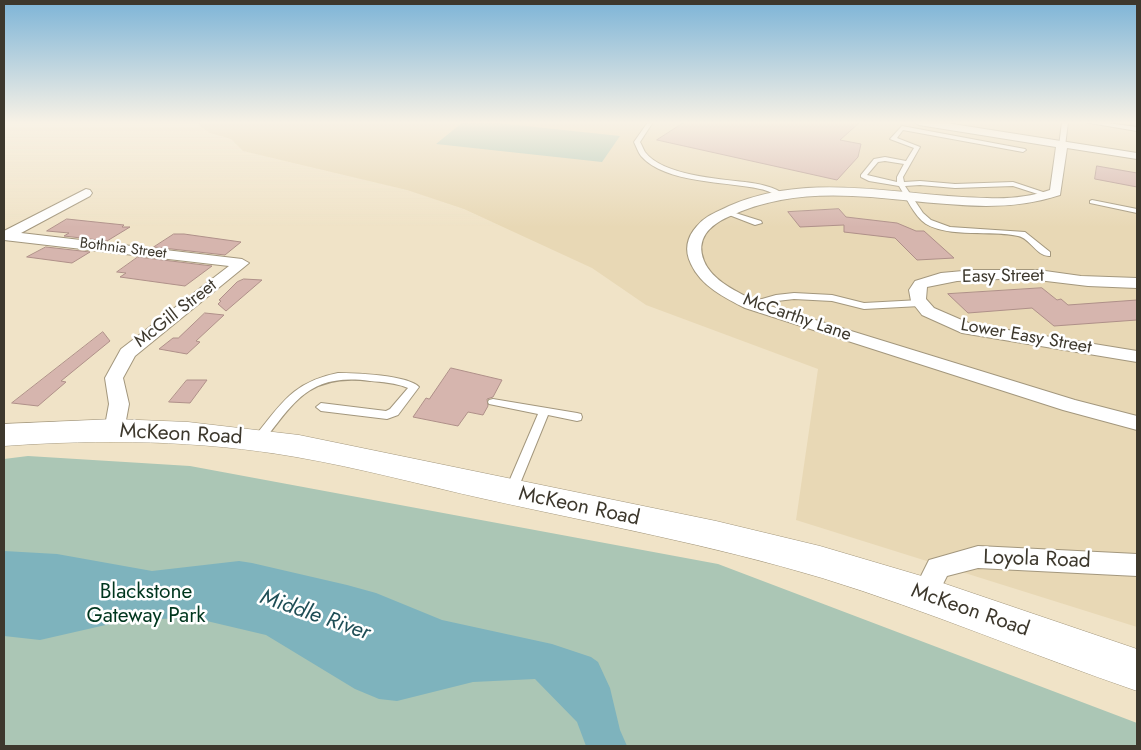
<!DOCTYPE html>
<html>
<head>
<meta charset="utf-8">
<style>
  body { margin:0 }
  #map { position:relative; width:1141px; height:750px; overflow:hidden; background:#f0e3c7; font-family:Jost,sans-serif }
  canvas { display:block }
  .frame { position:absolute; inset:0; border:5px solid #3d382d; pointer-events:none }
</style>
</head>
<body>
<div id="map">
<canvas width="1141" height="750"></canvas>
<div class="frame"></div>
</div>
<script>
const context = document.querySelector('canvas').getContext('2d');
context.lineJoin = 'round';
function fillPath(path, color) {
  context.fillStyle = color;
  context.fill(path, 'evenodd');
}
function strokePath(path, color, width, dash) {
  context.strokeStyle = color;
  context.lineWidth = width;
  context.lineCap = dash ? 'butt' : 'round';
  context.setLineDash(dash || []);
  context.stroke(path);
}
function label(font, color, halo, rows, align = 'center') {
  context.font = font + ' Jost,sans-serif';
  context.lineWidth = 5;
  context.setLineDash([]);
  context.textBaseline = 'middle';
  context.strokeStyle = halo;
  context.fillStyle = color;
  for (const [text, x, y, turn = 0] of rows) {
    context.save();
    context.translate(x, y);
    context.rotate((+turn || 0) * Math.PI / 180);
    context.textAlign = isNaN(turn) ? turn : align;
    if (halo) context.strokeText(text, 0, 0);
    context.fillText(text, 0, 0);
    context.restore();
  }
}
const built = new Path2D(`
  M200,122H1137V627L796,520L818,369L646,305L592,268L464,209L407,190L243,151L231,139L210,133L198,125Z`);
const green = new Path2D(`
  M463,122H488L620,136L602,162L436,144Z
  M28,456L190,466L718,564L1137,723V746H4V459Z`);
const water = new Path2D(`
  M4,551L57,554L152,571L239,561L252,563L347,585L376,593L442,620L552,644L591,657L598,662L610,688L620,730L627,746H586L577,722L535,679L473,682L397,701L379,699L355,689L266,635L194,618L157,619L110,624L40,640L4,636Z`);
const building = new Path2D(`
  M685,122H860L840,140L861,144L858,157L837,180L657,140Z
  M1097,166L1137,173V187L1095,179Z
  M839,209L846,217L897,223L916,231H924L954,258L917,260L895,238L844,232V225L800,227L788,212Z
  M67,219L124,225L122,227H130L107,241L64,236L69,233L47,231Z
  M174,234H184L241,242L225,255L154,247Z
  M46,247L90,252L72,263L27,257Z
  M138,257L212,266L185,286L120,277L126,273L117,272Z
  M244,279L262,280L226,311L218,304L221,301L219,300L237,282Z
  M1042,288L1057,300L1061,299L1068,305L1137,300V320L1054,326L1032,308L968,313L948,294Z
  M205,313L224,315L196,341L200,342L187,354L159,349L173,338H178Z
  M103,332L110,341L61,381L66,382L38,406L12,403Z
  M451,368L502,380L493,397L487,399L488,406L483,415L468,412L458,426L413,417L426,398L429,399Z
  M187,380H207L190,403L169,402Z`);
const service = new Path2D(`
  M648,122H653L640,142C642,145 643,149 645,152C662,175 718,179 745,182C758,184 774,186 785,195L782,197C775,195 768,190 760,189C726,181 666,184 641,156C638,152 636,146 634,142Z
  M1062,122H1068L1065,146L1062,148L1059,146Z
  M1084,122H1100L1137,127V131Z
  M902,126L1025,149L1026,150L1023,152L903,130L897,138L920,147L903,177L904,182L920,181L955,184L1013,182L1049,194V196L1047,197L1013,186L955,188L920,185L905,186L923,213L931,220L950,227L1025,232L1050,252V256C1037,257 1030,238 1018,236C991,230 950,238 926,224C914,216 906,197 899,186L869,181L861,177V175L874,159L885,157L906,161L914,148L890,139ZM885,161L904,164L897,177V182L867,175L878,162Z
  M1092,200L1137,209V213L1090,203V201Z
  M726,210L761,221L762,223L755,225L724,213L723,212Z
  M794,293L832,295L864,303L920,300L924,303L920,306L864,309L832,301L794,299L777,301L751,308L747,305L748,303L776,295Z
  M338,373C355,373 408,375 419,387L398,415L387,419L321,411L316,407L321,403L386,411L390,409L408,388C396,383 382,382 370,381C311,373 295,400 263,442H255L253,439L255,436C282,403 293,382 338,373Z
  M493,399L577,413L581,414L582,417L581,420L577,421L548,415L517,491L515,494L511,496L507,494L505,491L538,414L489,404L488,402L489,400Z`);
const minor = new Path2D(`
  M914,122H940L1137,153V159L1067,148L1060,195C1036,203 1011,206 986,206C896,205 813,177 728,217C710,225 695,239 704,261C712,281 738,292 757,302L1075,400L1137,416V430L1063,410L745,308C725,298 701,286 691,264C684,250 687,237 697,226C705,216 717,212 729,206C811,170 901,197 987,198C1008,199 1030,197 1050,190L1056,147L919,125Z
  M86,189L90,190L92,193L90,196L21,233L242,259L249,263L135,356L123,378L129,404L124,431L121,436L114,438L107,436L104,431L109,404L105,378L121,349L229,266L4,240V231Z
  M974,270H1038L1081,276L1137,278V288L1088,286L1021,278L957,281L927,287L926,299L934,308L971,324L1137,351V362L962,333L922,315L911,301L909,290L915,281L941,273Z
  M978,546L1137,554V576L978,568L947,576L934,602L925,606L916,602L912,594L929,560Z`);
const secondary = new Path2D(`
  M115,419L188,422L299,435L716,521L820,546L925,577L1137,649V691C1032,655 929,611 822,578C712,545 598,524 485,499C422,485 360,468 296,457C199,440 102,439 4,446V424Z`);
const farStreetnames = [
  ["Bothnia Street",123,249,7]
];
const streetNames = [
  ["Easy Street",1003,277,-1],
  ["McGill Street",176,314,-38],
  ["McCarthy Lane",797,318,19],
  ["Lower Easy Street",1026,337,10]
];
const nearStreetnames = [
  ["McKeon Road",181,435,3],
  ["McKeon Road",579,507,12],
  ["Loyola Road",1037,560,2],
  ["McKeon Road",970,611,19]
];
const nearParknames = [
  ["Blackstone",146,593],
  ["Gateway Park",146,617]
];
const nearWaternames = [
  ["Middle River",315,616,19]
];
fillPath(built, '#e8d8b5');
fillPath(green, '#abc6b5');
fillPath(water, '#7eb3bd');
fillPath(building, '#d6b5ae');
strokePath(building, '#af9089', 1);
strokePath(service, '#a3977d', 2);
strokePath(minor, '#a3977d', 2);
strokePath(secondary, '#a3977d', 1);
fillPath(service, '#fff');
fillPath(minor, '#fff');
fillPath(secondary, '#fff');
const sky = context.createLinearGradient(0, 0, 0, 227);
sky.addColorStop(0, '#7db4d7');
sky.addColorStop(0.54, '#f8f2e6');
sky.addColorStop(1, '#f8f2e600');
context.fillStyle = sky;
context.fillRect(0, 0, 1141, 227);
label('15px', '#3d382d', '#fff', farStreetnames);
label('18px', '#3d382d', '#fff', streetNames);
label('21px', '#3d382d', '#fff', nearStreetnames);
label('21px', '#00361e', '#fff', nearParknames);
label('italic 22px', '#1f4e56', '#fff', nearWaternames);
</script>
</body>
</html>
